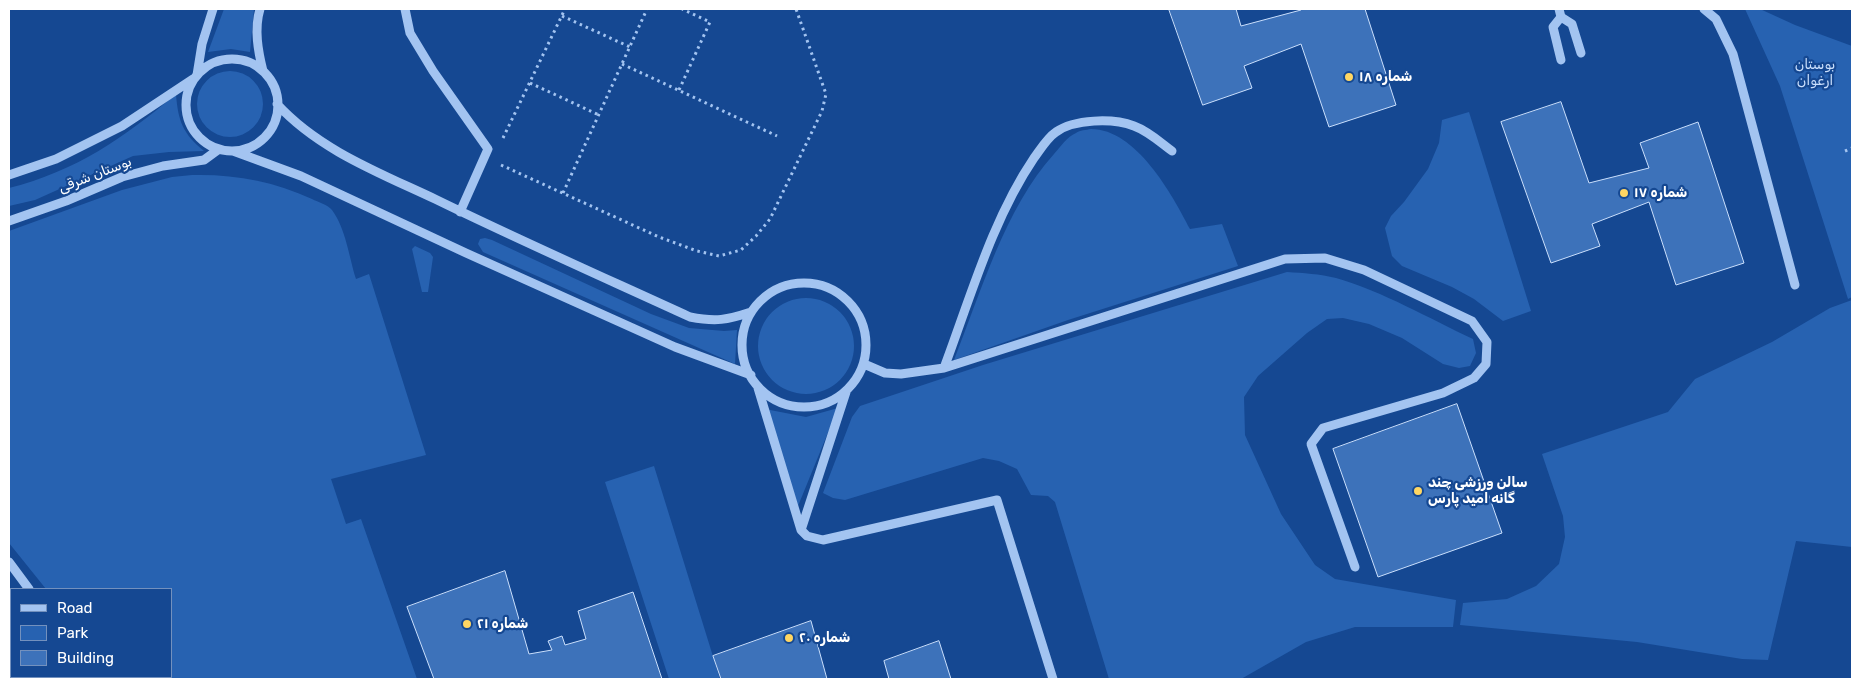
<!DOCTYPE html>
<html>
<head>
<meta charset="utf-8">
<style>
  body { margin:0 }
  #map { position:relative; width:1861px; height:688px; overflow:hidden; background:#154892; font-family:Rubik,sans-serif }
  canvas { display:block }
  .frame { position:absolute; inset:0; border:10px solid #fff; pointer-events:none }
  .legend { position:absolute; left:10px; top:588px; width:162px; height:90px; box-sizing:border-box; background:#154892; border:1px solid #7391be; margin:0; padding:6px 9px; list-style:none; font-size:15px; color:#fff }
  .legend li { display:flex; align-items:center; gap:10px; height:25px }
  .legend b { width:25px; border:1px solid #7391be }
</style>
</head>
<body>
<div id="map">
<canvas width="1861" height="688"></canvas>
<div class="frame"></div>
<ul class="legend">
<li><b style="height:6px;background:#a3c4f1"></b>Road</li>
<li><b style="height:14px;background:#2762b1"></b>Park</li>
<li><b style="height:14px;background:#3d72ba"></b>Building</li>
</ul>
</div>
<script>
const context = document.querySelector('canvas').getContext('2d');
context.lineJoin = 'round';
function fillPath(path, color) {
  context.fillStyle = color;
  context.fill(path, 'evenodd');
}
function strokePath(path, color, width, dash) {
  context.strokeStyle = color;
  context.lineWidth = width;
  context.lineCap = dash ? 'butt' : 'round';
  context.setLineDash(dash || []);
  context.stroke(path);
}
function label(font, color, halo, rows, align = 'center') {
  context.font = font + ' Rubik,Vazirmatn,sans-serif';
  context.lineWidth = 4.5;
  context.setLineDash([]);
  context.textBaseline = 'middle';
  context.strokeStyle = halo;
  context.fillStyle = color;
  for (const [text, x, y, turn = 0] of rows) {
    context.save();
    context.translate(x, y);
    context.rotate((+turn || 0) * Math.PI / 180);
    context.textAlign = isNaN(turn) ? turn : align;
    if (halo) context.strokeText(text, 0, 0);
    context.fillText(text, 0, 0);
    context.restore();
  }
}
const green = new Path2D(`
  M224,9H254L250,52L231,49L208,52Z
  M1745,9H1760L1795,25L1852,46V297L1848,299L1780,86Z
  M197 104a33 33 0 1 1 66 0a33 33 0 1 1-66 0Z
  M176,94C178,121 183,134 204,151L169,152L133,156L35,200L9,206V188C76,171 124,138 176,94Z
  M1469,112L1531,311L1503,321L1474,299L1452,287L1402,266L1392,256L1385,228L1391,216L1404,202L1428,169L1439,143L1442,120Z
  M1091,129C1136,129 1172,194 1190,229L1222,224L1238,266L1068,320L954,360C981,292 1005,208 1054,154C1061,146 1067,137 1076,133C1080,130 1086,130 1091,129Z
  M192,175C235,174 273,181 312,199C318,202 328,205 332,210C346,229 349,257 356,279L369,274L426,455L331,479L346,524L361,519L417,679H118L116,677H171V589H46L9,543V231L122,190L172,177Z
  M485,238L492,240L651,314L689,328L724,331L737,330L735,364L483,252L478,244L480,239Z
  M415,246L430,253L433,257L428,292H422L412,249Z
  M1287,272C1303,273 1320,274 1336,278C1384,292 1428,318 1473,339L1476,353L1470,366L1459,368L1443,364L1402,338L1369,324L1343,318L1327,319L1307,333L1258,376L1244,397L1245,435L1281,514L1315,565L1335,579L1456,600L1453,627H1355L1306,642L1241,679H1109L1055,502L1048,496L1031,495L1017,469L999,461L983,458L845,500L833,498L823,493L852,417L860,406L983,365Z
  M758 346a48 48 0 1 1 96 0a48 48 0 1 1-96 0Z
  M1852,300V547L1796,541L1768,660L1742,659L1637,642L1460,625L1463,603L1507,599L1536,586L1559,564L1565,537L1563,516L1542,454L1668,412L1695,379L1772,342L1830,308Z
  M838,408L798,506L765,409L806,417Z
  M654,466L720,679H669L605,482Z`);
const building = new Path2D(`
  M1169,9H1236L1241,26L1301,10V9H1365L1396,105L1329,127L1301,44L1244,66L1252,88L1203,105Z
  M1561,102L1589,183L1649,168L1640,143L1698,122L1744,263L1676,285L1649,202L1592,224L1600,246L1551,263L1501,122Z
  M1457,404L1502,533L1378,577L1333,449Z
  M505,571L529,654L552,650L548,641L562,636L565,645L586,639L578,611L633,592L662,679H434L407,607Z
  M811,621L827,679H721L713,656Z
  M939,641L951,679H889L884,661Z`);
const path = new Path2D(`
  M562,16L630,47
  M622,64L777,136
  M530,83L599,115
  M679,90L710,22L682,9
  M503,138L565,9
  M1845,151L1852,148
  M501,165L659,237L697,251L719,256L741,250L756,236L770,219L822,111L826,94L796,9
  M563,193L647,9`);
const minor = new Path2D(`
  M260,9C254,29 258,51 263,71
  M405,9L410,33L433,71L488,149L460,212
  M1559,9L1561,17L1572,24L1581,53
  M1704,9L1716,19L1733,54L1795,285
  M186 105a46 46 0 1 1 92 0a46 46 0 1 1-92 0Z
  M1561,60L1553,27L1561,17
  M197,75L202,44L213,9
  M277,104C319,150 380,173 435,199C519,240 605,278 690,317C716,322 727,320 751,312
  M233,151L301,176L466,253L675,347L751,375
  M9,175L56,159L122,126L193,79
  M9,221L66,201L122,177L163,166L204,160L219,149
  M742 345a62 62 0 1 1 124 0a62 62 0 1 1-124 0Z
  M864,364L885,373L901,374L944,368L1285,259L1325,258L1364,270L1472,321L1487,342L1486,364L1474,378L1443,393L1323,428L1311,444L1355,567
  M944,368C970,299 992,220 1034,158C1040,150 1047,138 1056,132C1074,119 1113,118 1134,126C1148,131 1160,142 1172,151
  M758,388L801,530L846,392
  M801,530L807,536L823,540L997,500L1053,679
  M9,562L29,589
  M94,677L96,679`);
const markers = [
  [1349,77,5,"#ffd663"],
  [1624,193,5,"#ffd663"],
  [1418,491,5,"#ffd663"],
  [467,624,5,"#ffd663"],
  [789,638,5,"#ffd663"]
];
const parkNames = [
  ["بوستان",1815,65],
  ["ارغوان",1815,81]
];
const poiNames = [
  ["شماره ۱۸",1359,77],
  ["شماره ۱۷",1634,193],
  ["سالن ورزشی چند",1428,483],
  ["گانه امید پارس",1428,499],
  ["شماره ۲۱",477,624],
  ["شماره ۲۰",799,638]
];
const streetNames = [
  ["بوستان شرقی",95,175,-21]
];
fillPath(green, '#2762b1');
fillPath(building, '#3d72ba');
strokePath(building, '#cadffc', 1);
strokePath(path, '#a3c4f1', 3, [2.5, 4]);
strokePath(minor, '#a3c4f1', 9);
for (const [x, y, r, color] of markers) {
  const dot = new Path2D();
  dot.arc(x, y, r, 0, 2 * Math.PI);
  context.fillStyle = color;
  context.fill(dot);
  strokePath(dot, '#154892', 2);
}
label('14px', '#cadffc', '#154892', parkNames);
label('bold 14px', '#fff', '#154892', poiNames, 'left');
label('14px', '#fff', '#154892', streetNames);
</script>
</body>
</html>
